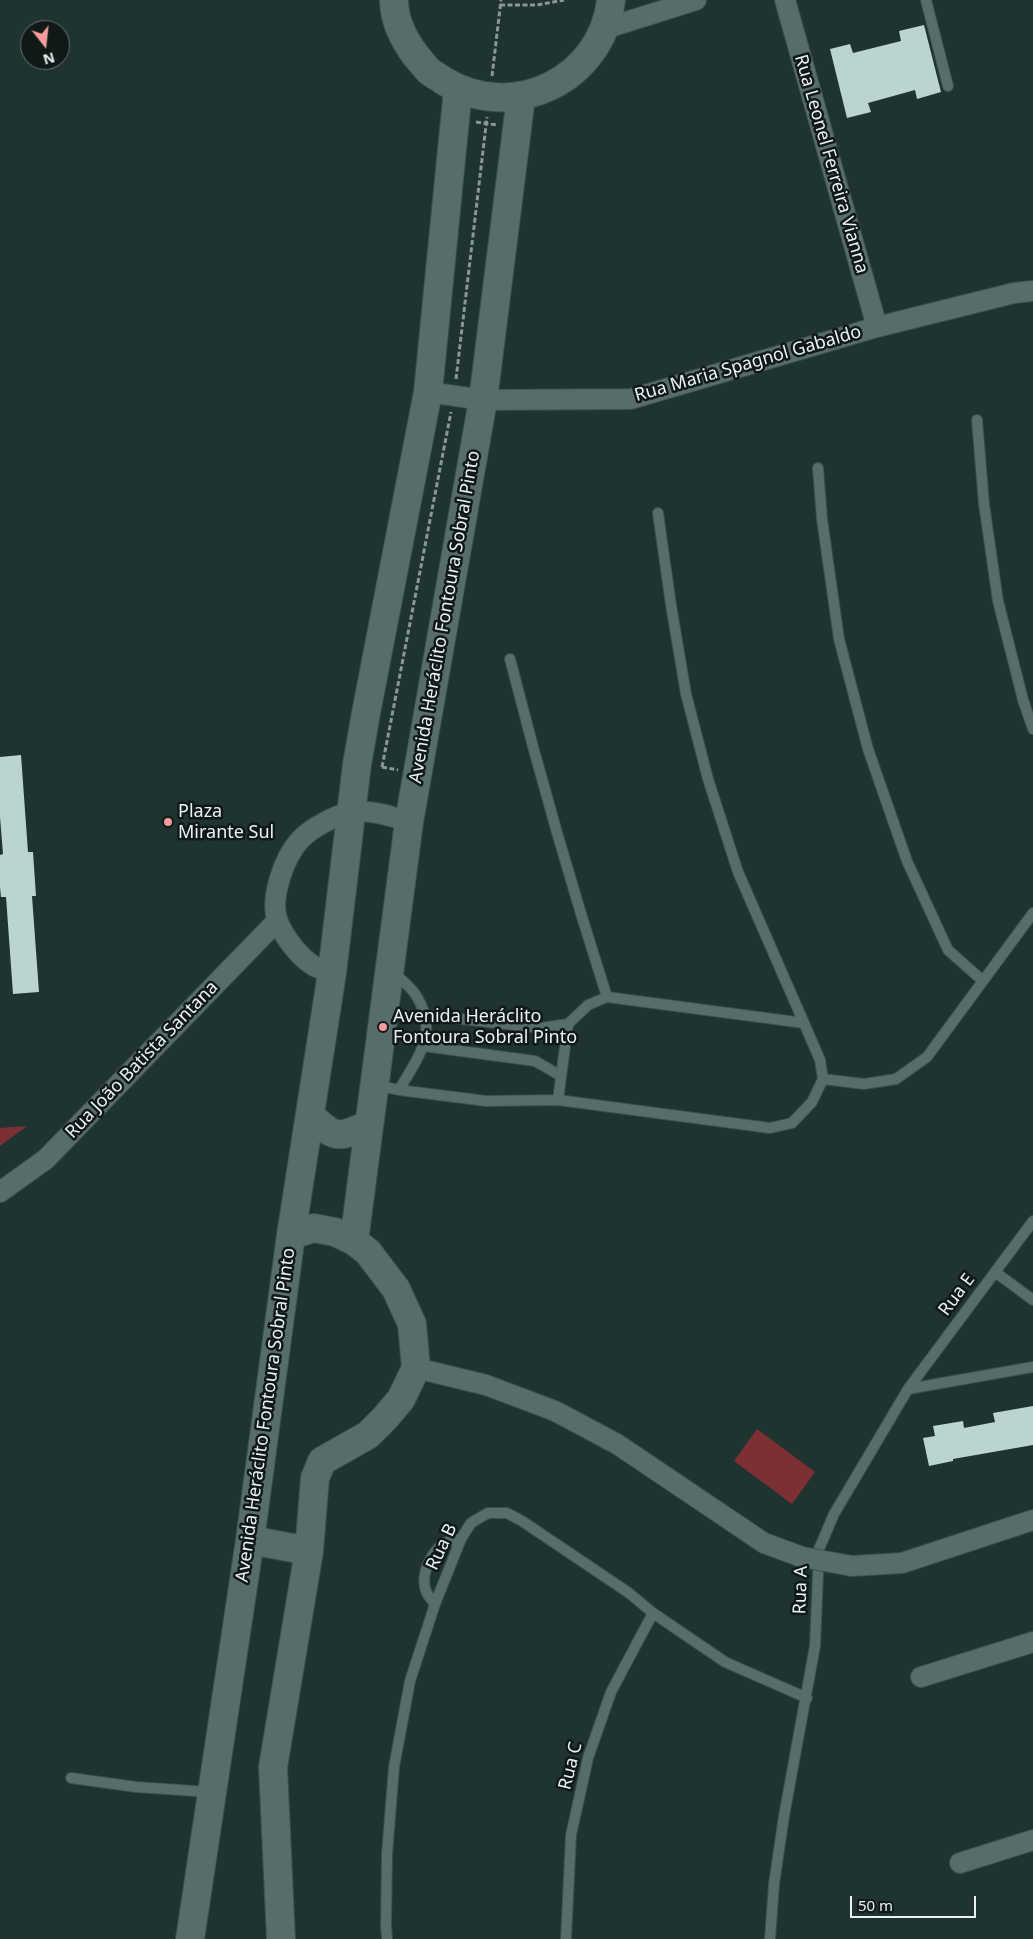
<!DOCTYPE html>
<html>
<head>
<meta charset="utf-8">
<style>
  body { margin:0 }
  #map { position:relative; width:1033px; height:1939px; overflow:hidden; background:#1f3331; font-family:"Noto Sans",sans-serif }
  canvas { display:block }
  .north { position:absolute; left:20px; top:20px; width:50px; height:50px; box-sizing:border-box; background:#101918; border:1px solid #667170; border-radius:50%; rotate:164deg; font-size:14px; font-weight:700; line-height:20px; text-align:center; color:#e8f4f3 }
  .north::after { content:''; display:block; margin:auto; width:18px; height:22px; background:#f59b9b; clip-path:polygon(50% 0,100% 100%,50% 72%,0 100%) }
  .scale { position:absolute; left:850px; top:1896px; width:126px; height:22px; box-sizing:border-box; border:2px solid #e8f4f3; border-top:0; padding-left:6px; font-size:15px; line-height:18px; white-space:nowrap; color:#e8f4f3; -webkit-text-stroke:4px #101918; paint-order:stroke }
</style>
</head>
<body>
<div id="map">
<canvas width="1033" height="1939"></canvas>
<div class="north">N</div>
<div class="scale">50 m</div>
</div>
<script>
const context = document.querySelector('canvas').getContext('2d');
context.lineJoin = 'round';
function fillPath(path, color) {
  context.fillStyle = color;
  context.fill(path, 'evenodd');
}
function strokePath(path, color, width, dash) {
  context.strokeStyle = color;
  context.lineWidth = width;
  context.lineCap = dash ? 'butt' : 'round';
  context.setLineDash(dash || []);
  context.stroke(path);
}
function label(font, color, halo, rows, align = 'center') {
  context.font = font + ' "Noto Sans",sans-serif';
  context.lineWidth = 5;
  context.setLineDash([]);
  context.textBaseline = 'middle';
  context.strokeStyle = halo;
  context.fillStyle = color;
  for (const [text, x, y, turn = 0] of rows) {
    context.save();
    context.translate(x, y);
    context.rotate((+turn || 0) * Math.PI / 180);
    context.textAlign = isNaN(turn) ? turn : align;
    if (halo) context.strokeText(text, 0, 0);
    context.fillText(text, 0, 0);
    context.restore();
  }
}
const green = new Path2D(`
  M27,1126L0,1146V1128Z
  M757,1429L815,1472L792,1504L734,1461Z`);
const building = new Path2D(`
  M924,25L941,92L917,99L915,90L868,103L871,112L847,118L830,49L850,44L853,53L901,41L899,31Z
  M21,755L28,852H33L36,896H32L39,992L13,994L6,897H1L0,887V855L3,854L0,817V757Z
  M1033,1406V1445L953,1459V1461L929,1466L923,1438L935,1436L933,1426L963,1421L964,1428L995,1422L993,1413Z`);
const path = new Path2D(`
  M500,5H537L564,0
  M492,76L501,0
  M476,122L497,125
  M456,379L487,117
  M382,767L451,412
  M382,767L398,770`);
const lane = new Path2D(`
  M926,0L948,86
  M977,420L984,504L998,601L1023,700L1033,729
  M818,468L822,519L839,639L868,749L907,861L948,950L983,981
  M658,513L671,605L686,694L708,779L738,872L804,1023
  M510,659C539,773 571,885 607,997
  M394,972C401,980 412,988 417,997C439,1033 417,1059 399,1090
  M426,1015L541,1028L568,1024
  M423,1046L535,1061L561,1076
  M823,1079L864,1084L896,1079L927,1057L1033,913
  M375,1085L399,1090L486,1101L558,1100L770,1128L792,1123L812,1102L823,1079L820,1060L804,1023L607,997L588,1005L568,1024L558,1100
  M995,1272L1033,1300
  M908,1389L1033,1367
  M435,1604C432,1600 427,1595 426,1591C420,1575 431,1551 445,1543C450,1540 456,1540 461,1539
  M71,1778L136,1787L210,1792
  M387,1939L386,1926L387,1854L394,1767L410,1681L435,1604L461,1539L471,1523L488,1513H507L522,1521L629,1593L653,1613L725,1662L807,1698
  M566,1939L571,1835L588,1758L611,1692L653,1613
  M770,1939L774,1884L784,1816L815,1646L819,1549L834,1514L908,1389L1033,1221`);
const street = new Path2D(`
  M785,0L877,327
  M604,29L696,0
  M428,392L483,400L631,399L877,327L1014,293L1033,291
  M332,973C326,970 320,969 314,966C299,957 285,938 278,922C269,900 284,857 300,840C311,828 337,814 353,812C373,810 391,816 409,822
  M0,1192L46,1159L277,921
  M416,1368L486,1385L555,1411L617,1444L764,1543
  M852,1566L902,1563L1033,1520
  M921,1677L1033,1642
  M960,1863L1033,1840`);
const secondary = new Path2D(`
  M394,0C394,20 404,40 416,56C420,60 424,66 428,70C433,75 439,77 444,81C513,123 602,80 611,0
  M310,1115C335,1139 338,1139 369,1124
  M291,1235L314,1228L335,1232L354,1241
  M250,1540L309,1551
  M190,1939L250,1540L291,1235L332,973L357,764L366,713L428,392L458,89
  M281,1939L273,1767L309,1551L315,1478L322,1461L368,1435L385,1418L401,1399L416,1368L412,1324L396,1289L368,1252L354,1241L409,822L483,400L521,97`);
const streetBridge = new Path2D(`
  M764,1543L802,1557L852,1566`);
const markers = [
  [168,822,5,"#f59b9b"],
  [383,1027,5,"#f59b9b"]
];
const streetNames = [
  ["Rua Leonel Ferreira Vianna",831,164,74],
  ["Rua Maria Spagnol Gabaldo",748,364,-16],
  ["Avenida Heráclito Fontoura Sobral Pinto",445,617,-80],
  ["Rua João Batista Santana",142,1060,-46],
  ["Rua E",957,1295,-53],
  ["Avenida Heráclito Fontoura Sobral Pinto",266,1415,-82],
  ["Rua B",442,1547,-65],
  ["Rua A",801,1590,-88],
  ["Rua C",571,1766,-76]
];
const poiNames = [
  ["Plaza",178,812],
  ["Mirante Sul",178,833],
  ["Avenida Heráclito",393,1017],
  ["Fontoura Sobral Pinto",393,1038]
];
fillPath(green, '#7d3034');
fillPath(building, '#bbd3d1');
strokePath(lane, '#3d4e4d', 12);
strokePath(street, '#3d4e4d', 22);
strokePath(secondary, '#3d4e4d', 30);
strokePath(path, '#889896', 3, [5, 2.5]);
strokePath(lane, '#576d6b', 10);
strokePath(street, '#576d6b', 20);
strokePath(secondary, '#576d6b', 28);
strokePath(streetBridge, '#3d4e4d', 22, []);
strokePath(streetBridge, '#576d6b', 20);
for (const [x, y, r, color] of markers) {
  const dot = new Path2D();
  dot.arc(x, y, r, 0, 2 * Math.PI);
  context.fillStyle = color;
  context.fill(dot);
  strokePath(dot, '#101918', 2);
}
label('18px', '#e8f4f3', '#101918', streetNames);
label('18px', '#e8f4f3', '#101918', poiNames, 'left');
</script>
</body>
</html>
